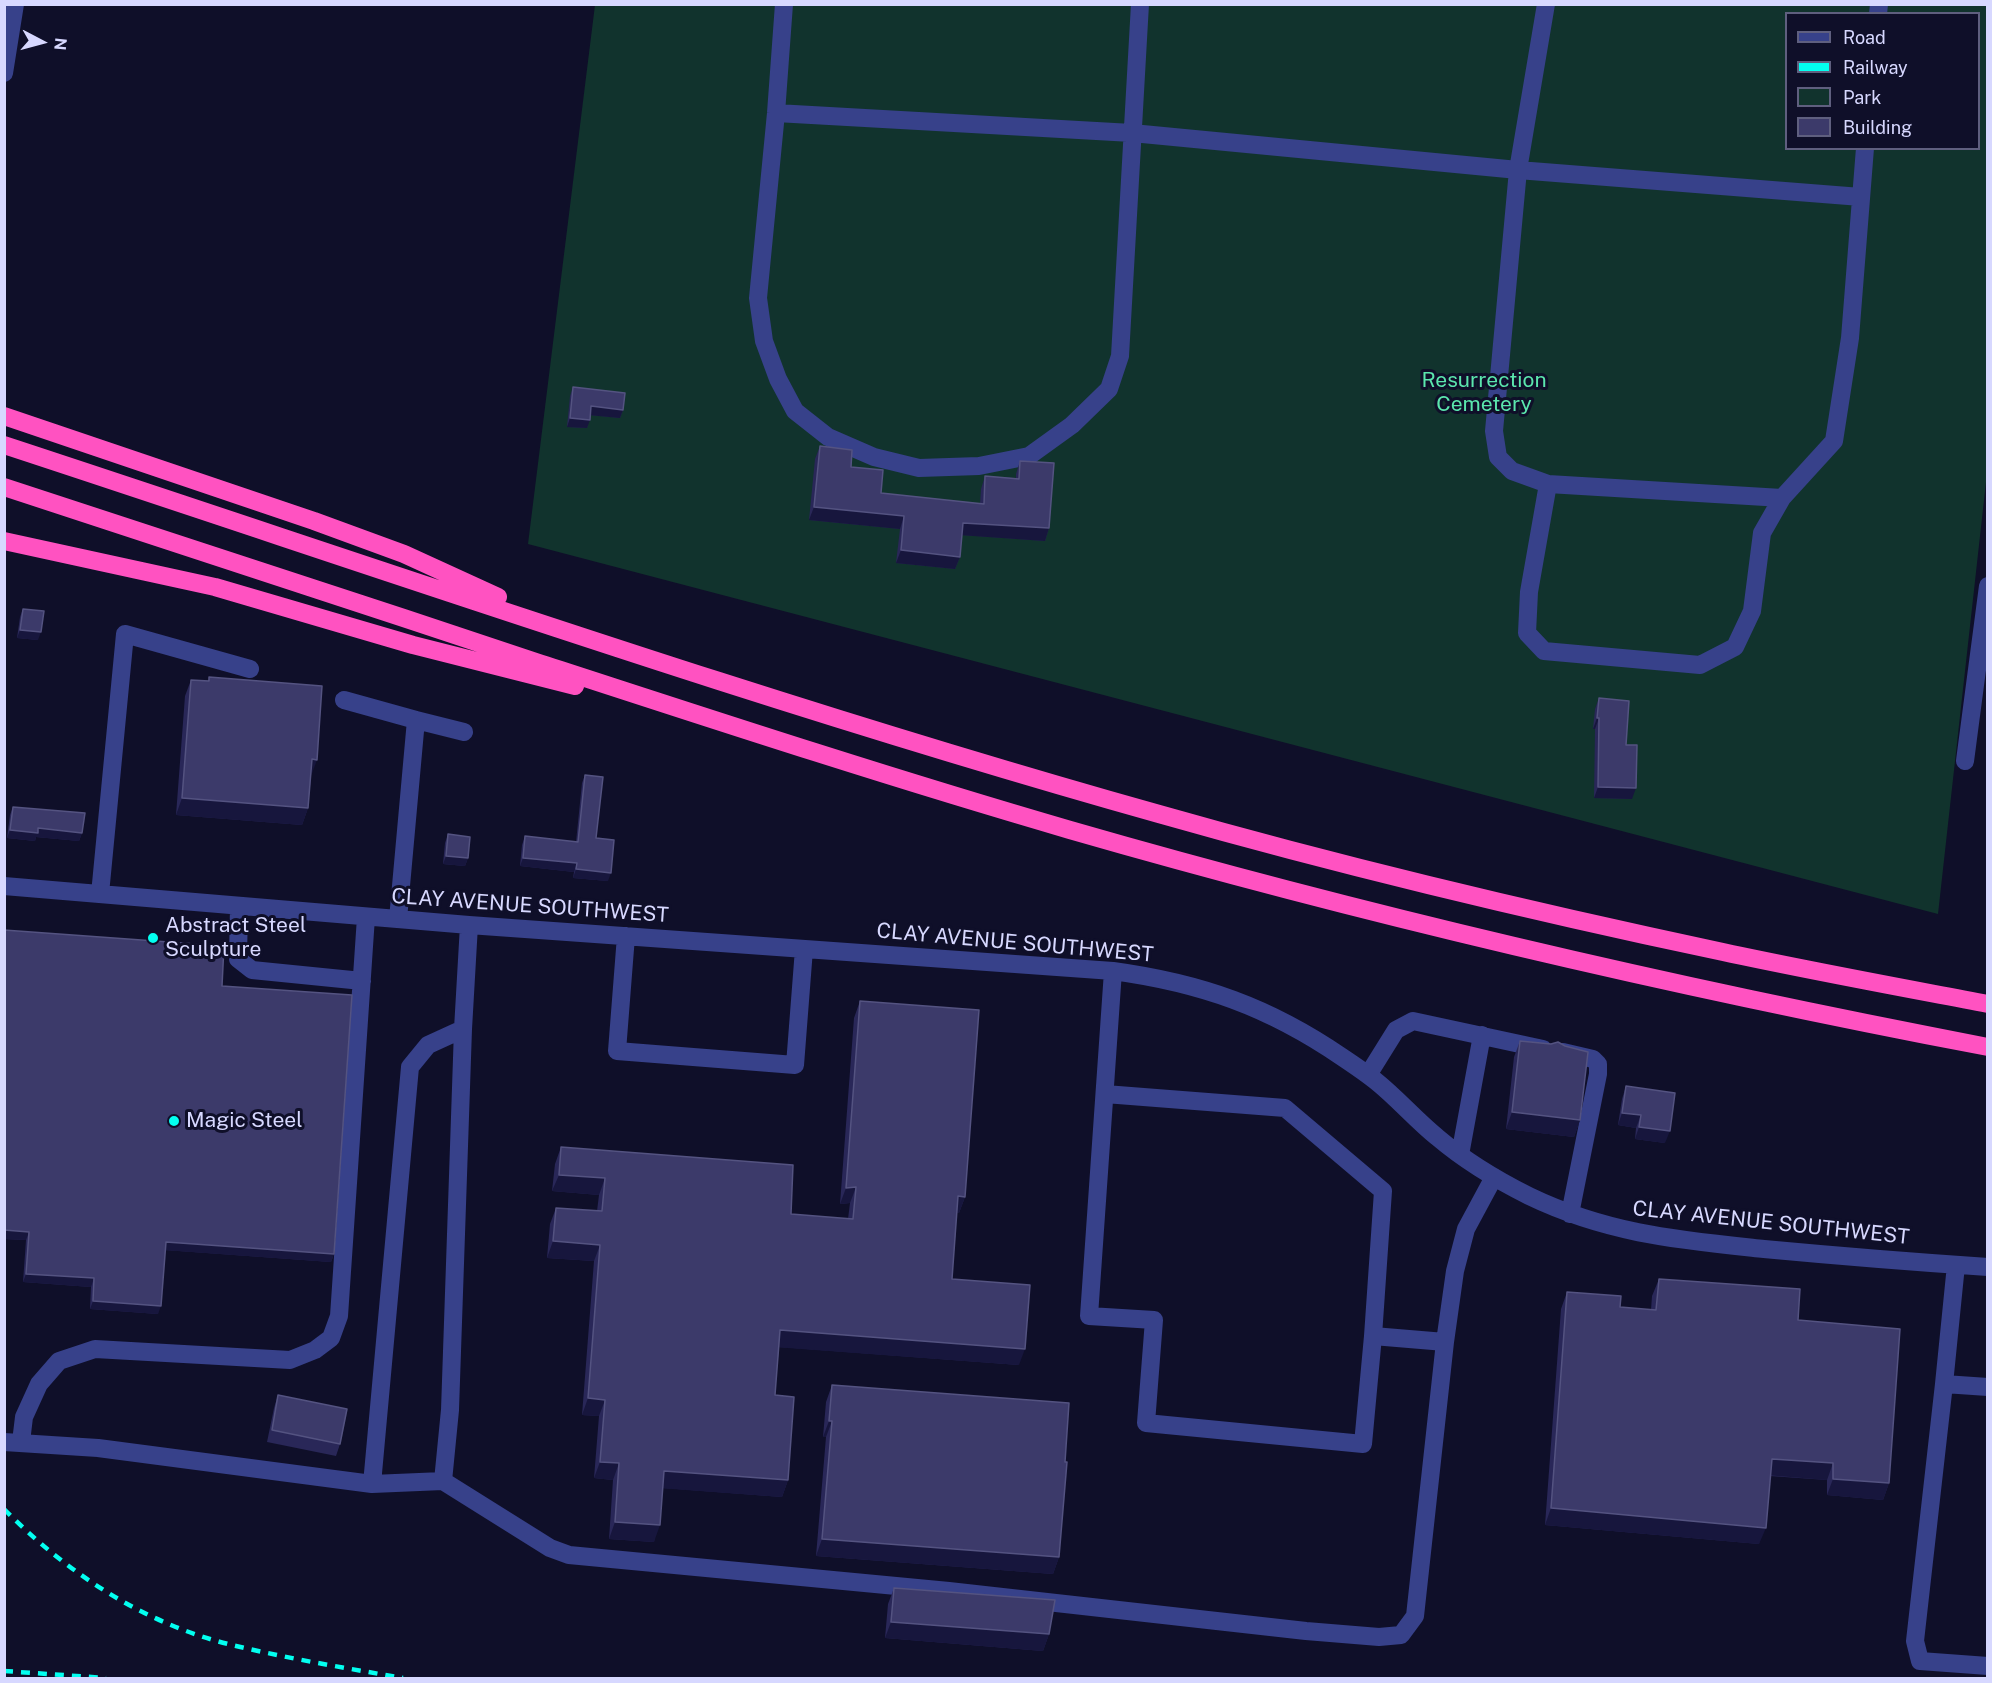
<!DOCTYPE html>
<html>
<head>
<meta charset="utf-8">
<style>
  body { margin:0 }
  #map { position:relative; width:1992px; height:1683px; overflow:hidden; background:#0f0f29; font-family:"Public Sans",sans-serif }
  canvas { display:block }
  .frame { position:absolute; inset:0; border:6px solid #d7d8ff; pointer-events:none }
  .legend { position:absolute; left:1785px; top:12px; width:195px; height:138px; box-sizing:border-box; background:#0f0f29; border:2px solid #5f5f7f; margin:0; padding:8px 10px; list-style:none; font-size:18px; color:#d7d8ff }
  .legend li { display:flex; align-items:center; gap:12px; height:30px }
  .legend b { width:30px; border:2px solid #5f5f7f }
  .north { position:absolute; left:12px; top:12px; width:60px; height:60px; -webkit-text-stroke:4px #0f0f29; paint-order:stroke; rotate:96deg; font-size:16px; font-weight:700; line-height:24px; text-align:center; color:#d7d8ff }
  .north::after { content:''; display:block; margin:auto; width:21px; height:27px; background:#d7d8ff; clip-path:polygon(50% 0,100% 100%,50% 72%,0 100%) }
</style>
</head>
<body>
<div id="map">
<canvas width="1992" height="1683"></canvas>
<div class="frame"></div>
<ul class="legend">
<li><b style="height:8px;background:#37418a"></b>Road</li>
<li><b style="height:8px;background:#03fff0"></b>Railway</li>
<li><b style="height:16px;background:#11332d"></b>Park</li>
<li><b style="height:16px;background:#3c3a6a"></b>Building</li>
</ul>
<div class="north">N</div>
</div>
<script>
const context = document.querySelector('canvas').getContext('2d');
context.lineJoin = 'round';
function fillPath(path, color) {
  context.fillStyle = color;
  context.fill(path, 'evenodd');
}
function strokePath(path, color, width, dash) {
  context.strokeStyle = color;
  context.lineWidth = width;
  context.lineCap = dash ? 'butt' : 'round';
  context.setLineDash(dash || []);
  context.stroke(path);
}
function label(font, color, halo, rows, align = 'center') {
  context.font = font + ' "Public Sans",sans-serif';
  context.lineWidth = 6;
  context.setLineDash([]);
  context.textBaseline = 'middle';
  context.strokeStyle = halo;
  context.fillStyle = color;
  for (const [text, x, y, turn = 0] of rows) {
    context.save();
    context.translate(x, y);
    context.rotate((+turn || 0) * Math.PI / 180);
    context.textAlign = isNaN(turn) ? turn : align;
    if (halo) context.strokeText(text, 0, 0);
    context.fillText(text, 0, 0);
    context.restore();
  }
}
const green = new Path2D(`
  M595,5H1987L1988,464L1938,914L528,544ZM1786,14H1978V148H1786Z`);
const minor = new Path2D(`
  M784,4L776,113L758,298L764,341L778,379L795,411L828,437L874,457L919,468L979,466L1029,456L1072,425L1109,389L1120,356L1140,4
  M1546,4L1518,170L1494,431L1498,457L1512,471L1548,484L1782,498L1834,441L1850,338L1865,148
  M1878,14L1879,4
  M4,73L15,4
  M776,113L1132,133L1518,170L1861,197
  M1548,484L1529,592L1527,633L1544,651L1700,665L1735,647L1752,611L1762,533L1782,498
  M344,700L416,720L398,919
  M416,720L464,732
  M1965,761L1988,586
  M4,886L469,925L1113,971C1201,983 1269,1007 1342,1057C1354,1065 1366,1073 1377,1082C1398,1099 1416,1120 1437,1137C1464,1160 1497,1180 1529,1196C1608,1234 1679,1240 1764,1249C1839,1256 1913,1262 1988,1267
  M100,894L125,634L250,669
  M239,906L238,959L252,970L362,981
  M626,936L617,1051L795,1065L804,949
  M1113,971L1089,1316L1154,1320L1146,1423L1363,1444L1373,1336
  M1563,1052L1593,1059L1598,1064V1074L1570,1214
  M1368,1075L1396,1030L1413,1021L1543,1049
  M1105,1094L1285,1108L1383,1191L1373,1336L1445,1342
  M1460,1155L1482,1035
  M1956,1265L1944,1384L1988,1387
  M1944,1384L1915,1641L1920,1661L1988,1666
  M4,1442L98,1448L372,1484L443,1481L450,1410L463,1029
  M21,1442L24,1417L39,1384L59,1361L95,1349L290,1360L315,1350L331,1338L339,1316L366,917
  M443,1481L550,1548L569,1555L949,1591L1306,1631L1379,1637L1401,1635L1415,1616L1445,1342L1455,1271L1466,1229L1494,1177
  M372,1484L410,1067L428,1045L463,1029L469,925`);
const highway = new Path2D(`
  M4,416L314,521L404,554L498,597
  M4,445C388,571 770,705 1159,814C1345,867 1534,912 1723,952C1811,971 1899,987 1988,1004
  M4,487C182,545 359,603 536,662C714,720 891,778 1070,830C1372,917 1679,988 1988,1047
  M4,541L215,587L413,645L575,686`);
const rail = new Path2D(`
  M4,1509C66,1572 141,1622 228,1644C285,1658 345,1668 403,1678
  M4,1671L106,1678`);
const wall = new Path2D(`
  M573,387L623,410L620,418L590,415L587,428L567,427L570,396Z
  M820,446L851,467L881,493L980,504L981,489L985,476L1016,478V474L1020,461L1049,528L1045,541L962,535L960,557L955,569L896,563L900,529L809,520L815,459Z
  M23,609L38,640L17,638L20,617Z
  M209,677L311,776L308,808L302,825L176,815L185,696L191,680L208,681Z
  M1599,698L1626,745L1632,799L1594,798L1595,729H1593L1595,709Z
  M585,775L596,838L608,881L573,878L574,872L520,866L522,845L525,836L576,842L582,783Z
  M13,807L82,833L79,841L36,837L35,841L7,838L10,815Z
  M448,834L468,858L465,866L443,864L445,843Z
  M222,986L334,1254L331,1262L165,1250L158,1314L90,1309L91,1287L23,1282L26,1240L4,1239Z
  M860,1001L965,1197L959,1213H957L952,1279L1019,1365L779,1347L775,1395L788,1480L782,1497L663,1488L654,1542L609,1539L613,1480L594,1478L599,1416L582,1415L594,1261L547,1258L550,1224L556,1208L597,1211L599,1195L552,1191L555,1164L561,1147L791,1214L848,1219L850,1203L840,1204L854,1018Z
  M1520,1041L1580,1120L1574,1137L1506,1129L1514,1057Z
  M1626,1086L1665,1143L1635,1139L1636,1128L1618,1125L1622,1099Z
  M1659,1279L1798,1320L1889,1483L1883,1500L1827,1495V1480L1770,1476L1759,1544L1545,1525L1561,1309L1567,1292L1620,1307L1651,1310L1652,1296Z
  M832,1385L1059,1557L1053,1574L816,1556L826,1437H823L826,1402Z
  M278,1395L340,1444L336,1456L267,1442L274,1408Z
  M894,1588L1049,1634L1043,1651L885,1638L888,1604Z`);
const shadedWall = new Path2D(`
  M591,406L623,410L620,418L588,415Z
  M570,418L590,420L587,428L567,427Z
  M814,507L904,516L900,529L809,520Z
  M963,523L1049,528L1045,541L959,535Z
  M901,550L960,557L955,569L896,563Z
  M20,630L41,632L38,640L17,638Z
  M1597,718H1599L1595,729H1593Z
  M312,759L317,760L311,776Z
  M1598,787L1636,788L1632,799L1594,798Z
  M182,798L308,808L302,825L176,815Z
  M38,828L82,833L79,841L36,837L35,841L7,838L10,830Z
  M446,856L468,858L465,866L443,864Z
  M523,858L577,863L574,872L520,866Z
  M576,869L611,873L608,881L573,878Z
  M1512,1112L1580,1120L1574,1137L1506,1129Z
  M1622,1113L1641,1115L1636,1128L1618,1125Z
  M1639,1127L1670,1131L1665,1143L1635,1139Z
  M559,1175L605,1178L599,1195L552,1191Z
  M856,1187L850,1203L840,1204L846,1188Z
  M958,1196L965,1197L959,1213H952Z
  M4,1230L29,1232L26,1240L4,1239Z
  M553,1241L600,1245L594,1261L547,1258Z
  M166,1242L334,1254L331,1262L163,1250Z
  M26,1274L94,1278L91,1287L23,1282Z
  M93,1301L161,1306L158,1314L90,1309Z
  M780,1330L1025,1349L1019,1365L774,1347Z
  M588,1398L605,1400L599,1416L582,1415Z
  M829,1421H832L826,1437H823Z
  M1772,1459L1833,1463L1827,1480L1766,1475Z
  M600,1462L619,1463L613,1480L594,1478Z
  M664,1471L788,1480L782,1497L658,1488Z
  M1833,1479L1889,1483L1883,1500L1827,1495Z
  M1551,1508L1766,1528L1759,1544L1545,1525Z
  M615,1522L660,1525L654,1542L609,1539Z
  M822,1539L1059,1557L1053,1574L816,1556Z
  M891,1622L1049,1634L1043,1651L885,1638Z`);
const building = new Path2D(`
  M573,387L625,393L623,410L591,406L590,420L570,418Z
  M820,446L852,450L851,467L883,470L881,493L984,504L985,476L1019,479L1020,461L1054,463L1049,528L963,523L960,557L901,550L904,516L814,507Z
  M23,609L44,611L41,632L20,630Z
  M209,677L322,686L317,760L312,759L308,808L182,798L191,680L209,681Z
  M1599,698L1629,701L1626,745H1637L1636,788L1598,787L1599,718H1597Z
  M585,775L603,777L596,838L614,840L611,873L576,869L577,863L523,858L525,836L578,842Z
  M13,807L85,813L82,833L38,828V833L10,830Z
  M448,834L470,837L468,858L446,856Z
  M4,930L224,946L222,986L352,995L334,1254L166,1242L161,1306L93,1301L94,1278L26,1274L29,1232L4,1230Z
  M860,1001L979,1010L965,1197L958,1196L952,1279L1030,1285L1025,1349L780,1330L775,1395L794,1397L788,1480L664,1471L660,1525L615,1522L619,1463L600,1462L605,1400L588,1398L600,1245L553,1241L556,1208L602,1211L605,1178L559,1175L561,1147L793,1165L791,1214L853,1219L856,1187L846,1188Z
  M1520,1041L1551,1044L1558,1042L1565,1046L1588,1052L1580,1120L1512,1112Z
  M1626,1086L1675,1093L1670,1131L1639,1127L1641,1115L1622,1113Z
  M1659,1279L1800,1289L1798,1320L1900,1329L1889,1483L1833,1479V1463L1772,1459L1766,1528L1551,1508L1567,1292L1621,1296L1620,1307L1656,1310Z
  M832,1385L1069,1403L1065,1462H1067L1059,1557L822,1539L832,1421H829Z
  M278,1395L347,1409L340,1444L272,1430Z
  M894,1588L1055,1600L1049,1634L891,1622Z`);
const markers = [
  [153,938,6,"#03fff0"],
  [174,1121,6,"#03fff0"]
];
const parkNames = [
  ["Resurrection",1484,381],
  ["Cemetery",1484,405]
];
const streetNames = [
  ["CLAY AVENUE SOUTHWEST",530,906,4],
  ["CLAY AVENUE SOUTHWEST",1015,943,5],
  ["CLAY AVENUE SOUTHWEST",1771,1223,6]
];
const poiNames = [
  ["Abstract Steel",165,926],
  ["Sculpture",165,950],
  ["Magic Steel",186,1121]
];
fillPath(green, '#11332d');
strokePath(minor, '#37418a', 18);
strokePath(highway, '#ff52c1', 18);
strokePath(rail, '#03fff0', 4.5, [9, 8]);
fillPath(wall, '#292758');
fillPath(shadedWall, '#17163d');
fillPath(building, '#3c3a6a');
strokePath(building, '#545381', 1.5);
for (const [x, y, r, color] of markers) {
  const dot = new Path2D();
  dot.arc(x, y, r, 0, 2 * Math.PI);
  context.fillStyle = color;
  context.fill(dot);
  strokePath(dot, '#0f0f29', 2);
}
label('21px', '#5be6ad', '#0f0f29', parkNames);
label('21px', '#d7d8ff', '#0f0f29', streetNames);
label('21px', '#d7d8ff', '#0f0f29', poiNames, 'left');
</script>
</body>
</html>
